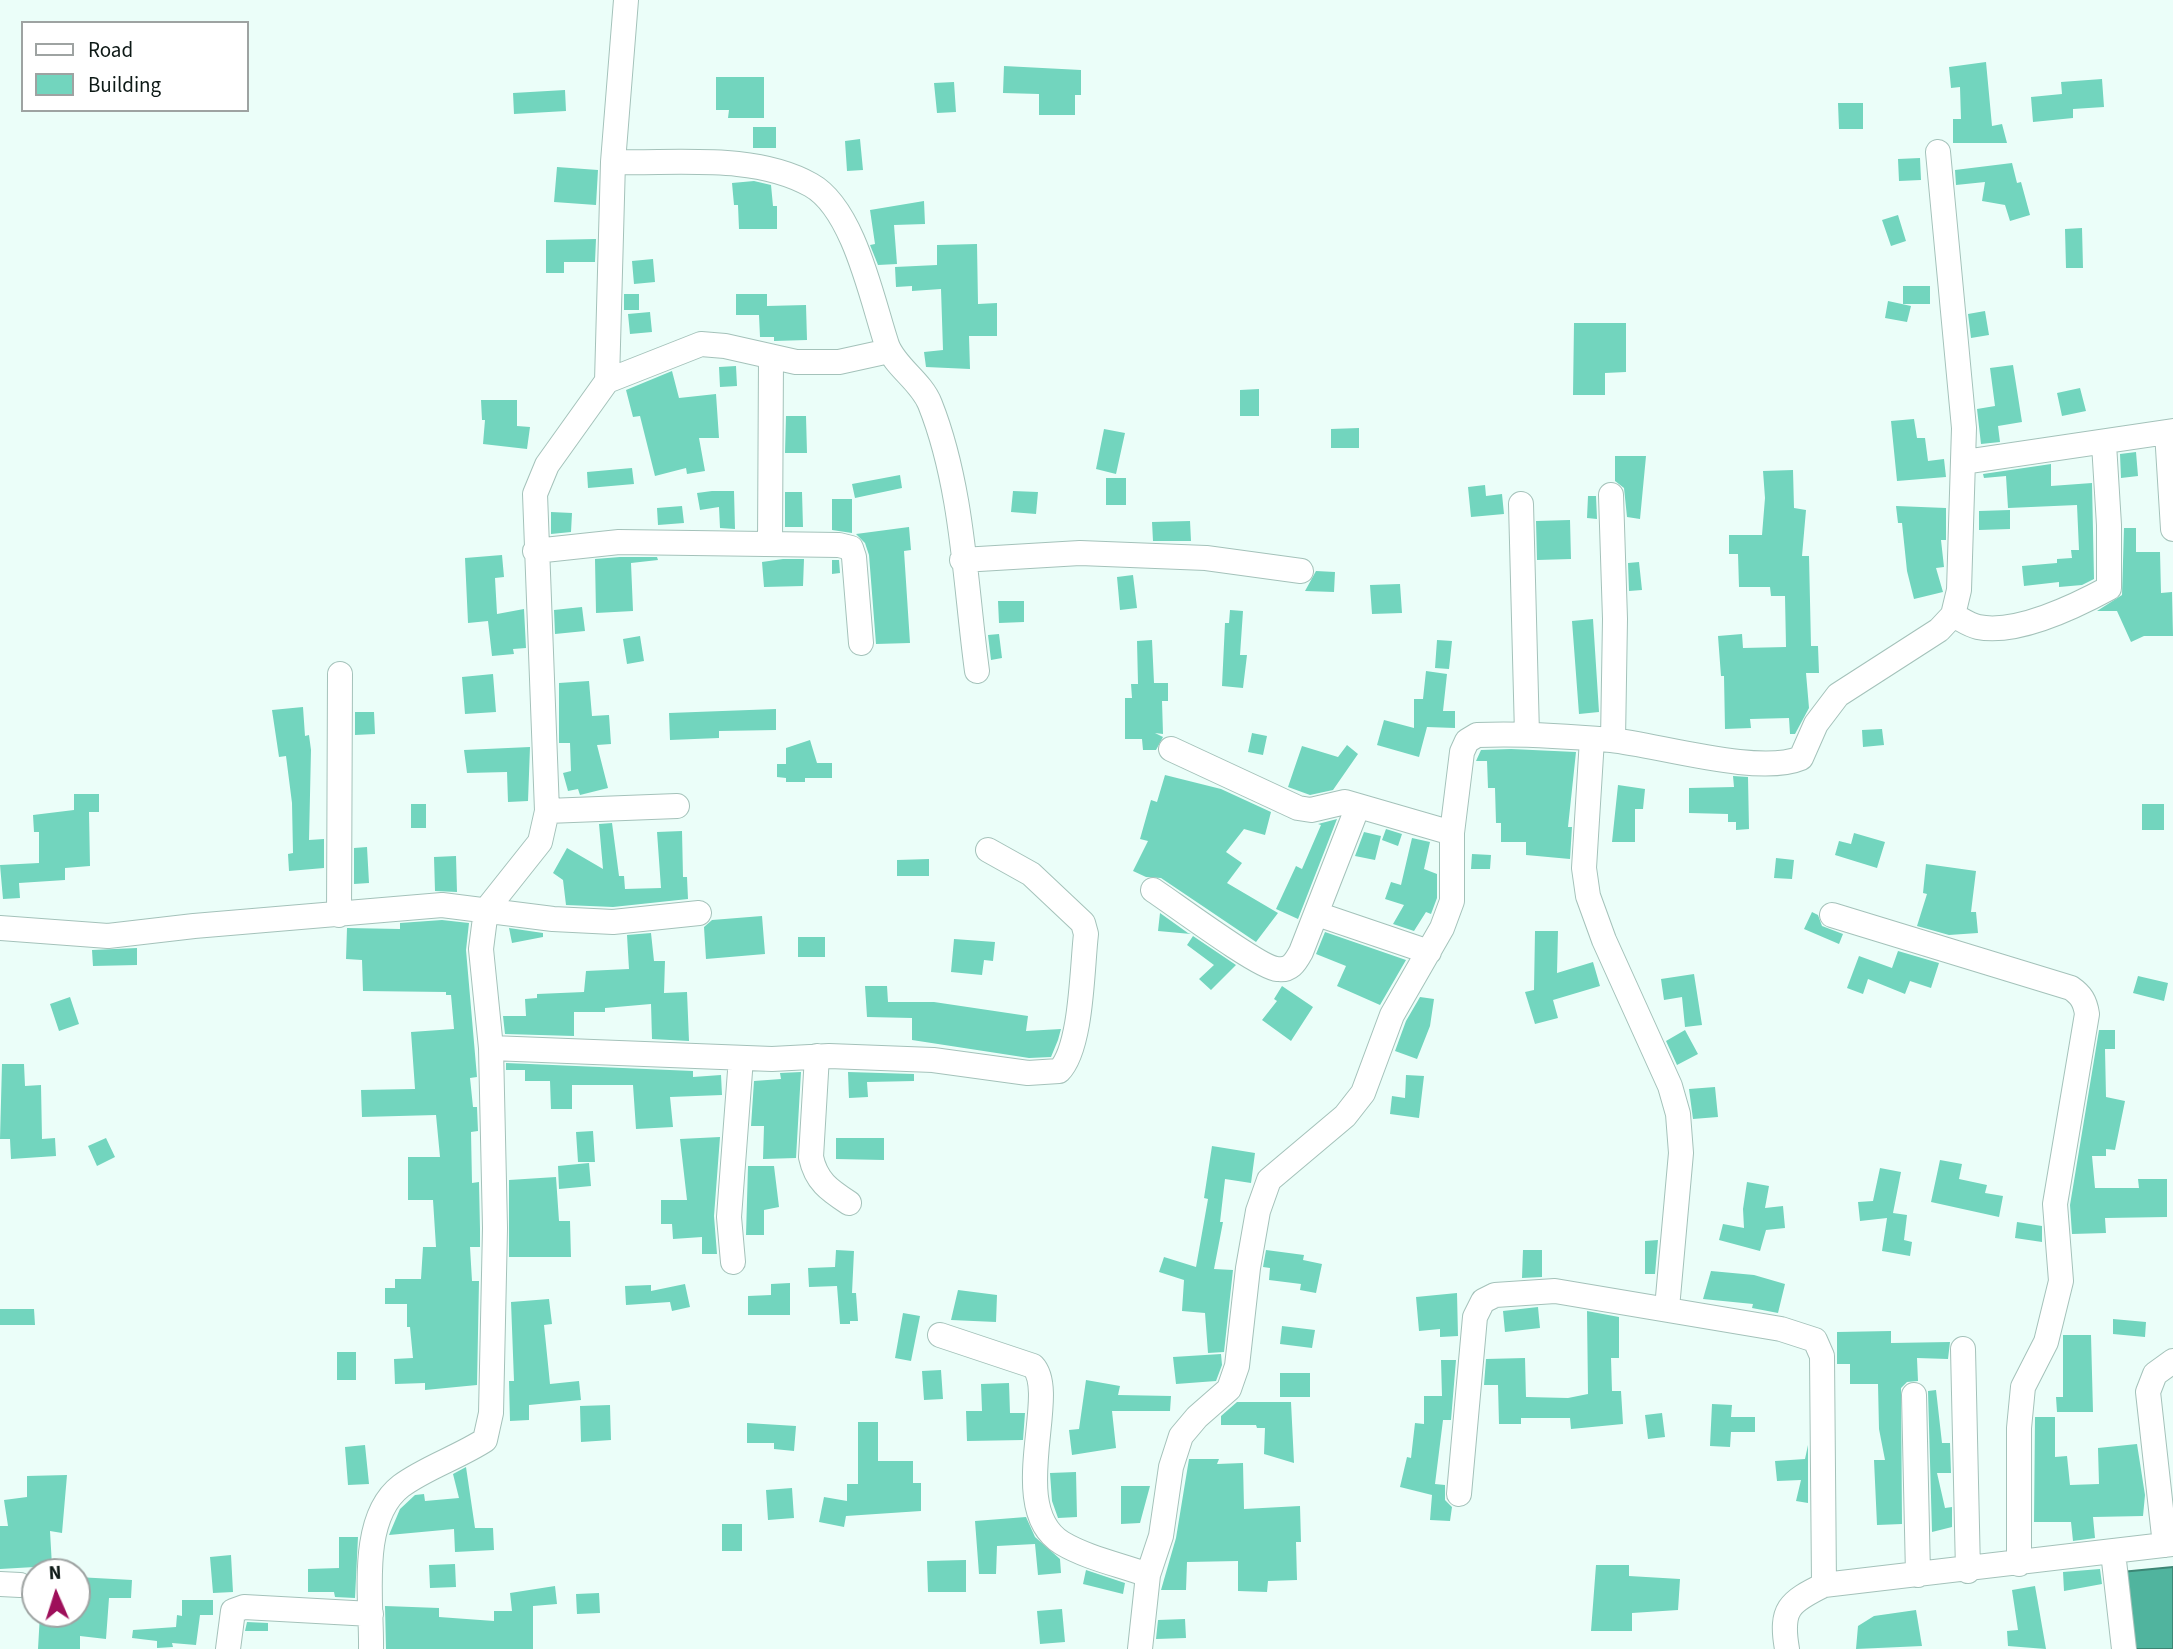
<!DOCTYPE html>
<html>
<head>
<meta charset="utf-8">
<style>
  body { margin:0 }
  #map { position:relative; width:2173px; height:1649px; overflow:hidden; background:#ebfef9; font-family:"Source Sans 3",sans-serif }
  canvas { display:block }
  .legend { position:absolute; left:21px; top:21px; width:228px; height:91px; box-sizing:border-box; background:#fff; border:2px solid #9ea3a2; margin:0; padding:9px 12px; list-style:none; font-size:21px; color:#0d1916 }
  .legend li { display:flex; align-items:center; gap:14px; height:35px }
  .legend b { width:35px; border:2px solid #9ea3a2 }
  .north { position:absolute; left:21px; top:1558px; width:70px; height:70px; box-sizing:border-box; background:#fff; border:2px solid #9ea3a2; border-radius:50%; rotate:357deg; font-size:19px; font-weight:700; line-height:28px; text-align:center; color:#0d1916 }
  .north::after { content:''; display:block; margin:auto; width:24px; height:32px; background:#9e0f5a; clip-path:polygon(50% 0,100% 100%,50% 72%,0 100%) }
</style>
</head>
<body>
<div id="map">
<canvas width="2173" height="1649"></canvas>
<ul class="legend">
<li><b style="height:9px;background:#fff"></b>Road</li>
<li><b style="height:19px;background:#72d5be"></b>Building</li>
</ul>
<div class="north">N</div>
</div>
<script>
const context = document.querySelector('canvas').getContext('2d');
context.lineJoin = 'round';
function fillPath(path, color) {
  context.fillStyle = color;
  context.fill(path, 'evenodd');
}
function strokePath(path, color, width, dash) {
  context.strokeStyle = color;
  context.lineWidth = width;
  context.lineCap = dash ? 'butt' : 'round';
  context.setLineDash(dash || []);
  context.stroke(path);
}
const water = new Path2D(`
  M2173,1567V1649H2130L2121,1572Z`);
const building = new Path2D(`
  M1986,62L1992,126L2002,124L2007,143H1953V119H1961L1960,87L1951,88L1949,67Z
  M1004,66L1081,70V95H1075V115H1039V94L1003,93Z
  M716,77H764V118H728L729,110H716Z
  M2102,79L2104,107L2073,109V118L2033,122L2031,97L2062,94L2061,82Z
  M954,82L956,112L937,113L934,83Z
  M565,90L566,111L514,114L513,93Z
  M1838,103H1863V129H1839Z
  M753,127H776V148H753Z
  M860,139L863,170L847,171L845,141Z
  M1920,158L1921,180L1899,181L1898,159Z
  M2012,163L2017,183L2021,182L2030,215L2010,221L2005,205L1982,201L1985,182L1956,185L1955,170Z
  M557,167L598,170L596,205L554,202Z
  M754,181L771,185L773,206H777V229H739L738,205H734L732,183Z
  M924,201L925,224L894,225L897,264L878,265L870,245L875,244L870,210Z
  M1898,215L1906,241L1891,246L1882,220Z
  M2082,228L2083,268H2066L2065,229Z
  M596,239L595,262H564V273H546V240Z
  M977,244L978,304L997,303V336H969L970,369L926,367L924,352L943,350L941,289L912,291V286L896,287L895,267L937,265V245Z
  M653,259L655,282L634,284L632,261Z
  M1903,286H1930V304H1903Z
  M624,294H639V310H624Z
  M736,294H767V306L806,305L807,340L774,341V337H760L759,315H736Z
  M1888,301L1911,306L1907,322L1885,318Z
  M1985,311L1989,335L1971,338L1968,314Z
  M650,312L652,332L630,334L628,314Z
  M1574,323H1626V372L1605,373V395H1573Z
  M2013,365L2022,422L1998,426L2000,442L1981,444L1977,409L1995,406L1990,368Z
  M736,366L737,386L720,387L719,367Z
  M672,371L679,398L716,394L719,438H699L705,471L687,474L686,468L655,476L640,416L633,417L626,390Z
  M2080,388L2086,411L2062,416L2057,393Z
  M1259,389V416H1240V390Z
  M481,400H517V426L530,427L527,449L483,444L485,420H482Z
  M786,416H806L807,453H785Z
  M1914,419L1917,438H1925L1928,461L1944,459L1946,477L1897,481L1891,421Z
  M1359,428V448H1331V429Z
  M1104,429L1125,433L1116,474L1096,469Z
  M2136,452L2138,476L2121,478L2120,454Z
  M1615,456H1646L1640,519L1627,517L1624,488L1615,481Z
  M2051,464V486L2092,483L2094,579L2082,585L2059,587V582L2024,586L2022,566L2057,563V559L2072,558L2071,550H2079L2077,505L2008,508L2006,476L1984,478L1983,474Z
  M632,468L634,484L588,488L587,472Z
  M1793,470L1794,508L1806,510L1802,556H1809L1811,646H1818L1819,673H1806L1809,708L1795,734H1790L1789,718L1750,719L1751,728L1725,729L1724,676H1721L1718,636L1742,634L1743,648L1786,647L1785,596H1771L1770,587H1739L1738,554H1729V535H1762L1765,498L1763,471Z
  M900,475L902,488L855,498L852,484Z
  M1106,478H1126V505H1106Z
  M1485,485L1486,496L1502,494L1504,514L1471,517L1468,487Z
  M712,491H734L735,529L720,528L719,507L700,510L697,493Z
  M1013,491L1038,492L1036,514L1011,512Z
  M785,492H802L803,527H785Z
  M1588,496H1596L1597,519L1587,518Z
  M832,499H852V533L832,530Z
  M682,506L684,523L658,525L657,508Z
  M1896,506L1946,508V540H1941L1944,567L1936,568L1943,592L1914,599L1907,571L1902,523H1898Z
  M2010,510V529L1979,530V511Z
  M551,512L572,513L571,532L551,534Z
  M1570,520L1571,559L1537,560L1536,521Z
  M1190,521L1191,541H1153L1152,522Z
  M909,527L911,550L904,551L910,643L876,644L869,555L865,543L856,534Z
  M2124,528H2136V552H2160L2161,593L2172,592L2173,636H2144L2131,642L2117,611H2097L2122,595Z
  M502,555L504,577L495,578L497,614L524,609L526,648L513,649L514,654L492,656L488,621L468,623L465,558Z
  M620,557H657L658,560L631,563L633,611L596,613L595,559Z
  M783,559H804L803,586L764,587L762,562Z
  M832,560H839L840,573L832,574Z
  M1639,562L1642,590L1629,591L1628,563Z
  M1316,571L1335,572L1334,592L1305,591Z
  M1133,575L1137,608L1120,610L1117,577Z
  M1400,584L1402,613L1372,614L1370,585Z
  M998,601H1024V622L999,623Z
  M582,607L585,631L555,634L554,610Z
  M1230,610L1243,611L1240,655H1247L1243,688L1222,686L1225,623H1229Z
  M1593,619L1599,712L1579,714L1572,621Z
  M999,634L1002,658L991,660L988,635Z
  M640,636L644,661L627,664L623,639Z
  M1152,640L1154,683H1168V701H1162L1163,734L1155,733L1163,737L1156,750H1143L1142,739H1125V698H1132L1131,684H1138L1137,641Z
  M1437,640L1452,641L1449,669L1435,668Z
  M1426,671L1447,674L1443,711H1455V728L1427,727L1419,757L1377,745L1384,720L1414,728V699H1423Z
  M493,674L496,712L465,714L462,677Z
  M589,681L592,716L609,715L611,744L597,745L608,788L580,795L578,789L568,791L563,773L571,771L570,743H559V683Z
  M303,707L305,736L309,735L311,750L309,840L324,839V868L289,871L288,854L293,853L292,803L286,756L279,757L272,710Z
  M776,709V730L719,731V738L670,740L669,713Z
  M355,712H374L375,734L355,735Z
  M1882,729L1884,745L1863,747L1862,730Z
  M1252,733L1267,736L1263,755L1248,752Z
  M810,740L817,763H832V778H805V782H786V778L777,777V764H786V748Z
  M1347,745L1358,754L1333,790L1310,795L1288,787L1302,746L1338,757Z
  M530,747L528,801L508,802L507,772L467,773L464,750Z
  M1511,749L1576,752L1568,827H1572L1570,859L1526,855V842H1501V823H1496L1495,788H1488L1487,761H1476L1481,750Z
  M1165,775L1221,789L1271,812L1265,835L1244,829L1226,852L1242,863L1227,883L1278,913L1256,942L1161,878L1146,877L1133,871L1148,841L1140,839L1151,800L1157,802Z
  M1733,776L1748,777L1749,829L1736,830V822H1728V814L1689,813V788L1734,787Z
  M1618,785L1645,789L1643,809H1635V842H1612Z
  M74,794H99V812H89L90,866L65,868V880L19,883L20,898L3,899L0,865L39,863V832H34L33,815L74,810Z
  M411,804H426V828H411Z
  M2142,804H2164V830H2142Z
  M1337,819L1298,919L1276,909L1296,866L1302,869L1321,825L1318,824Z
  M612,823L619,876H624L625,889L661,888L657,832L682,831L683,877H687L688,899L613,907L566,905L563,880L553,873L567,848L603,869L599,824Z
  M1386,829L1402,834L1398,846L1382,840Z
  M1364,832L1381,836L1375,860L1355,856Z
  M1854,833L1885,842L1877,868L1835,855L1839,841L1851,844Z
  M1412,838L1430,842L1424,869L1437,874V898L1431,914L1426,912L1414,931L1393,924L1404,905L1385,899L1391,882L1401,885Z
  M367,847L369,883L354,884V848Z
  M1472,854L1491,855L1490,869H1471Z
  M456,856L457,892L435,891L434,857Z
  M1776,858L1794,860L1792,879L1774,878Z
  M929,859V876H897V860Z
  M1926,864L1976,871L1971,912H1976L1978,933L1949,935L1917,926L1927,894L1923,893Z
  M1812,912L1818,915L1822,926L1843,934L1839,944L1804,929Z
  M1160,913L1188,933L1191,934L1158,931Z
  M762,916L765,954L706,959L704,927L712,920Z
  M442,920L469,923L466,950L477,1077L470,1078L473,1107H477L478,1131L471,1132L472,1183L479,1182L480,1229V1247H470L472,1281H479L477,1385L425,1390V1383L395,1384L394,1359L413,1358L410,1327H407V1304H385V1288H395V1279H421L423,1247H436L433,1200H408V1157H440L436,1115L362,1117L361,1090L415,1089L411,1032L454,1029L451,995H446V992L363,991L362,960L346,959L347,928L400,929V923Z
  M509,928L543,933V937L512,943Z
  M1535,931H1558L1557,973L1593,962L1600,986L1553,1000L1558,1018L1535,1024L1525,992L1534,990Z
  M1325,932L1406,960L1380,1005L1337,986L1346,966L1316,954Z
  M651,933L654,961H665L664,993L687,992L689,1041L652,1039L651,1004L605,1008V1012H574V1036L505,1034L503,1016H526L525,999L537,998V994L584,992L586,971L629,969L627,935Z
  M1193,936L1236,965L1211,990L1199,979L1214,965L1187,945Z
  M798,937H825V957H798Z
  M954,939L995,942L993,961L984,960L982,975L951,972Z
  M137,948V965L93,966L92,950Z
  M1898,951L1939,963L1931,988L1910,981L1905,994L1868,979L1863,994L1847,988L1859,956L1892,968Z
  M1694,974L1702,1025L1685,1027L1682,997L1664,1000L1661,979Z
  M2138,976L2168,983L2164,1001L2133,993Z
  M865,986H887L888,1002H934L1028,1016L1026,1031L1061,1029L1058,1040L1051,1057L1029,1058L912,1040V1018L867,1017Z
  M1282,986L1313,1007L1291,1041L1262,1020L1277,1001L1274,999Z
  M70,997L79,1024L59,1031L50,1004Z
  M1420,997L1434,999L1430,1026L1417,1059L1395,1051L1406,1021Z
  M1685,1030L1698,1054L1677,1065L1666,1041Z
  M2099,1030H2115V1049H2105L2106,1097L2125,1101L2115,1150L2106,1149V1156H2092L2095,1188H2139L2138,1179H2167V1217L2105,1218L2106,1233L2072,1234L2070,1205Z
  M506,1063L693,1071V1077L721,1075L722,1095L670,1097L673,1127L636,1129L633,1085H572V1109H551L550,1081H525V1070H506Z
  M2,1064H24L25,1086L41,1085L42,1139L55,1138L56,1156L11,1159L10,1139H0Z
  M801,1072L796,1158L763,1159L764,1126H751L754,1081L781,1079L780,1073Z
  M848,1072L914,1074V1081L867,1082L868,1097L849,1098Z
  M1406,1075L1424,1076L1419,1118L1390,1114L1392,1096L1405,1098Z
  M1715,1087L1718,1117L1693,1119L1689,1089Z
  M593,1131L595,1162H578L576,1132Z
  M720,1137L714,1216L717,1254H702V1237L673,1239L672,1224H661V1200H687L680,1139Z
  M106,1138L115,1157L97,1166L88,1146Z
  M836,1138H884V1160L836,1159Z
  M1212,1146L1255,1153L1251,1183L1225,1179L1220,1222H1223L1214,1269L1233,1270L1224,1352L1208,1353L1205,1313L1182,1311L1184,1280L1159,1272L1164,1257L1196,1267L1208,1199L1204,1198Z
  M1940,1160L1962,1164L1959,1179L1987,1185L1985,1193L2003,1196L1999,1217L1931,1202Z
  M589,1163L591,1186L559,1189L558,1166Z
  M748,1166H774L779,1207L764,1210V1235H746Z
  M1880,1168L1901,1172L1893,1213L1907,1215L1904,1240L1912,1242L1910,1256L1882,1251L1887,1218L1860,1221L1858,1202L1873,1201Z
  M556,1177L559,1221H570L571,1257H509V1180Z
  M1747,1182L1769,1186L1765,1208L1783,1206L1785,1228L1766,1230L1760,1251L1719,1240L1723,1224L1744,1228L1743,1209Z
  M2017,1222L2042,1226V1242L2015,1238Z
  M1658,1240L1655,1274H1645V1241Z
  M836,1250L854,1251L852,1293H856L858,1321H850V1324H840L837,1286L809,1287L808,1268L835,1267Z
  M1266,1250L1304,1255L1303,1260L1322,1264L1316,1293L1300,1290L1301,1284L1269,1280L1270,1268L1263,1267Z
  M1523,1250H1542V1277L1522,1278Z
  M1711,1271L1754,1275L1785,1284L1778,1313L1752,1308L1753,1304L1703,1299Z
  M790,1283V1315H748V1296L771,1295V1284Z
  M685,1284L690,1307L672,1311L670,1302L626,1305L625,1286L651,1285V1291Z
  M958,1290L997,1295L996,1322L951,1320Z
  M1457,1293L1458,1336L1440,1337V1329L1419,1331L1416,1297Z
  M549,1299L552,1324L544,1325L550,1384L579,1381L581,1400L529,1405V1420L510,1421L509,1381H514L511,1302Z
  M1538,1307L1540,1328L1505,1332L1503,1311Z
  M0,1309H34L35,1325H0Z
  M1587,1311L1619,1317V1358H1611L1612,1391H1621L1623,1424L1571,1429L1570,1418H1521V1424H1499L1498,1385H1484L1486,1359L1525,1358L1526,1397L1568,1398L1588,1394Z
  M903,1313L920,1316L911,1361L895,1358Z
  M2113,1319L2146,1322L2145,1337L2113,1334Z
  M1282,1326L1315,1330L1312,1348L1280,1344Z
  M1891,1331V1343L1950,1342L1948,1359L1917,1358L1918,1381L1907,1382L1901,1388L1902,1524L1877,1525L1874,1460H1885L1879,1429L1878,1384H1850V1364H1837V1332Z
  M2063,1335H2091L2093,1412H2057L2056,1397H2063Z
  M337,1352H356V1380H337Z
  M1221,1354L1222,1365L1216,1381L1176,1384L1173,1357Z
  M1441,1360H1456L1451,1420H1443L1435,1484L1445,1485V1500L1452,1507L1450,1521L1430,1520L1432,1495L1400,1487L1407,1457L1411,1458L1415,1423L1424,1424V1396H1442Z
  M941,1370L943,1399L924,1400L922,1371Z
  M1280,1373H1310V1397H1280Z
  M1086,1380L1120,1386L1118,1395L1171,1396L1170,1411H1112L1116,1448L1072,1455L1069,1430L1079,1429Z
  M1009,1383L1010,1413H1025L1023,1440L967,1441L966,1411H982L981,1384Z
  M1936,1390L1942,1443H1950L1951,1473H1937L1945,1508L1952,1507V1527L1932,1532L1928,1391Z
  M1237,1402H1291L1294,1463L1264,1454L1265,1428H1257L1256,1425H1221V1416Z
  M1712,1404L1732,1405L1731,1417H1755V1432H1731L1730,1447L1710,1446Z
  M610,1405L611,1440L581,1442L580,1406Z
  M1662,1413L1665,1437L1648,1439L1645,1415Z
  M2035,1417H2055V1457L2067,1456L2070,1485L2099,1484L2098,1448L2137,1444L2145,1495L2143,1516L2093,1517L2095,1538L2073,1541L2071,1522H2034Z
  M858,1422H878V1461H913V1483H921V1511L846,1516L844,1527L819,1522L824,1497L847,1501V1484H858Z
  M747,1423L796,1426L794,1451L774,1449V1443H747Z
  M365,1445L369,1484L348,1485L345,1447Z
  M1808,1445V1503L1796,1501L1801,1480L1777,1481L1775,1461L1805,1459Z
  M1189,1459H1219L1217,1464L1243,1463L1244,1509L1300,1506L1301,1542H1296L1297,1580L1268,1581L1267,1592L1238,1591V1561L1187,1562L1186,1590H1161L1176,1538Z
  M466,1467L475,1528H493L494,1550L455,1552L454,1529L389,1535L400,1509L415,1495L424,1494L425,1501L459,1498L453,1474Z
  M1076,1472L1077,1517L1058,1518L1052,1501L1050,1473Z
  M67,1475L62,1533L50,1531L52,1566L0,1569V1526H8L4,1500L27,1497V1476Z
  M1121,1486H1150L1140,1523L1121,1524Z
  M792,1488L794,1518L768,1520L766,1490Z
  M1026,1517L1035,1537L1060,1559L1061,1573L1038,1575L1035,1544L997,1546L996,1574H979L975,1521Z
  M722,1524H742V1551H722Z
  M339,1537H358L355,1598L335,1597L334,1592H308V1569L339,1568Z
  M231,1555L233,1592L213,1593L210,1557Z
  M966,1560V1592H928L927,1561Z
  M455,1564L456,1587L430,1588L429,1565Z
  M1596,1565H1629V1576L1680,1579L1678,1610L1632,1613V1631H1591Z
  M2100,1569L2102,1584L2064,1591L2063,1572Z
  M1086,1570L1125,1583L1123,1594L1083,1584Z
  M77,1577L132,1580L131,1598H109L106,1639L80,1636V1649H38L40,1614H77Z
  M555,1586L557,1604L533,1606V1649H386L385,1606L439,1608V1617L494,1621V1611H512L510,1593Z
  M2035,1586L2046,1649L2008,1646L2007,1631L2018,1630L2012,1590Z
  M599,1593L600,1613L577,1614L576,1594Z
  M182,1600H213V1615H200L196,1645L172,1643L173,1647L157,1648V1641L132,1638L133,1630L176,1627L177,1615L182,1616Z
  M1062,1609L1065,1642L1040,1644L1037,1611Z
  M1916,1610L1922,1646L1856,1649L1858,1626L1874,1616Z
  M1185,1619L1186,1638L1156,1639L1158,1620Z
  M247,1622L268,1623V1631H245Z`);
const minor = new Path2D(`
  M613,162C676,164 754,153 811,185C854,209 872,300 887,345C895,367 921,381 930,404C963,487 965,583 977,671
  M607,381L701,344L725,346L796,362H839L889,351
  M2167,432L2173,529
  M1964,462L2173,431
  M1611,495L1615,619L1613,740
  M1521,504L1527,734
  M770,544L771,358
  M535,551L619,542L839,545L851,548L854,557L861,643
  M962,560L1080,553L1206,558L1301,571
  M1953,615C1961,619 1969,625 1978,627C2016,635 2076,606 2109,588V525L2104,444
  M1592,739L1584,868L1588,896L1604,940L1670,1086L1678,1114L1681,1153L1667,1308
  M1171,749L1298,808L1311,810L1345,802L1452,833
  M547,811L677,806
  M1153,890C1174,904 1260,968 1277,969C1290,971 1295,963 1301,952L1358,806
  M1317,914L1429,952
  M339,915L340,674
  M1832,915L2071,988C2081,995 2085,1001 2087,1014L2055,1204L2061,1281L2046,1342L2023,1387L2019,1428V1564
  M0,928L108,936L194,926L442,905L553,919L613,922L699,913
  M491,1048L772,1059L829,1056L933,1060L1028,1073L1059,1071C1082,1048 1082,967 1086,934L1083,923L1031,874L988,850
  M817,1056L811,1157C816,1181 829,1190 849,1203
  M733,1262L729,1217L741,1058
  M940,1335L1033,1366C1060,1394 1005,1508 1062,1543C1087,1558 1121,1565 1148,1575
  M1963,1349L1968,1571
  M1914,1395L1918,1575
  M1459,1494L1475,1317L1483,1301L1495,1295L1555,1291L1781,1329L1815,1340L1822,1356L1824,1585
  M2165,1545L2148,1392L2155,1374L2173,1361
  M2113,1552L2124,1649
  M0,1584L20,1585
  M228,1649L233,1611L244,1607L371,1614
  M371,1649C372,1601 358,1519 401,1486C425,1468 459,1457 485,1440L491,1413L495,1228L491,1048L481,949L486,910L540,842L547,811L535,494L547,465L607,381L613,162L626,0
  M1140,1649L1148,1575L1161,1536L1171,1467L1181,1436L1197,1417L1229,1389L1237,1366L1248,1268L1258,1211L1269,1180L1345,1116L1363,1093L1392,1015L1442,928L1452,901V833L1462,752L1467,741L1477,735C1522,733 1566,736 1611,740C1658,745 1759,776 1801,758L1816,724L1838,695L1939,630L1953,615L1959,590L1964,428L1938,152
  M1787,1649C1780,1609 1789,1602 1824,1585L2173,1544`);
fillPath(water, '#50b49e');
strokePath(water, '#3c8675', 2);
fillPath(building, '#72d5be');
strokePath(minor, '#a4c2ba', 26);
strokePath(minor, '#fff', 24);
</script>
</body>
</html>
